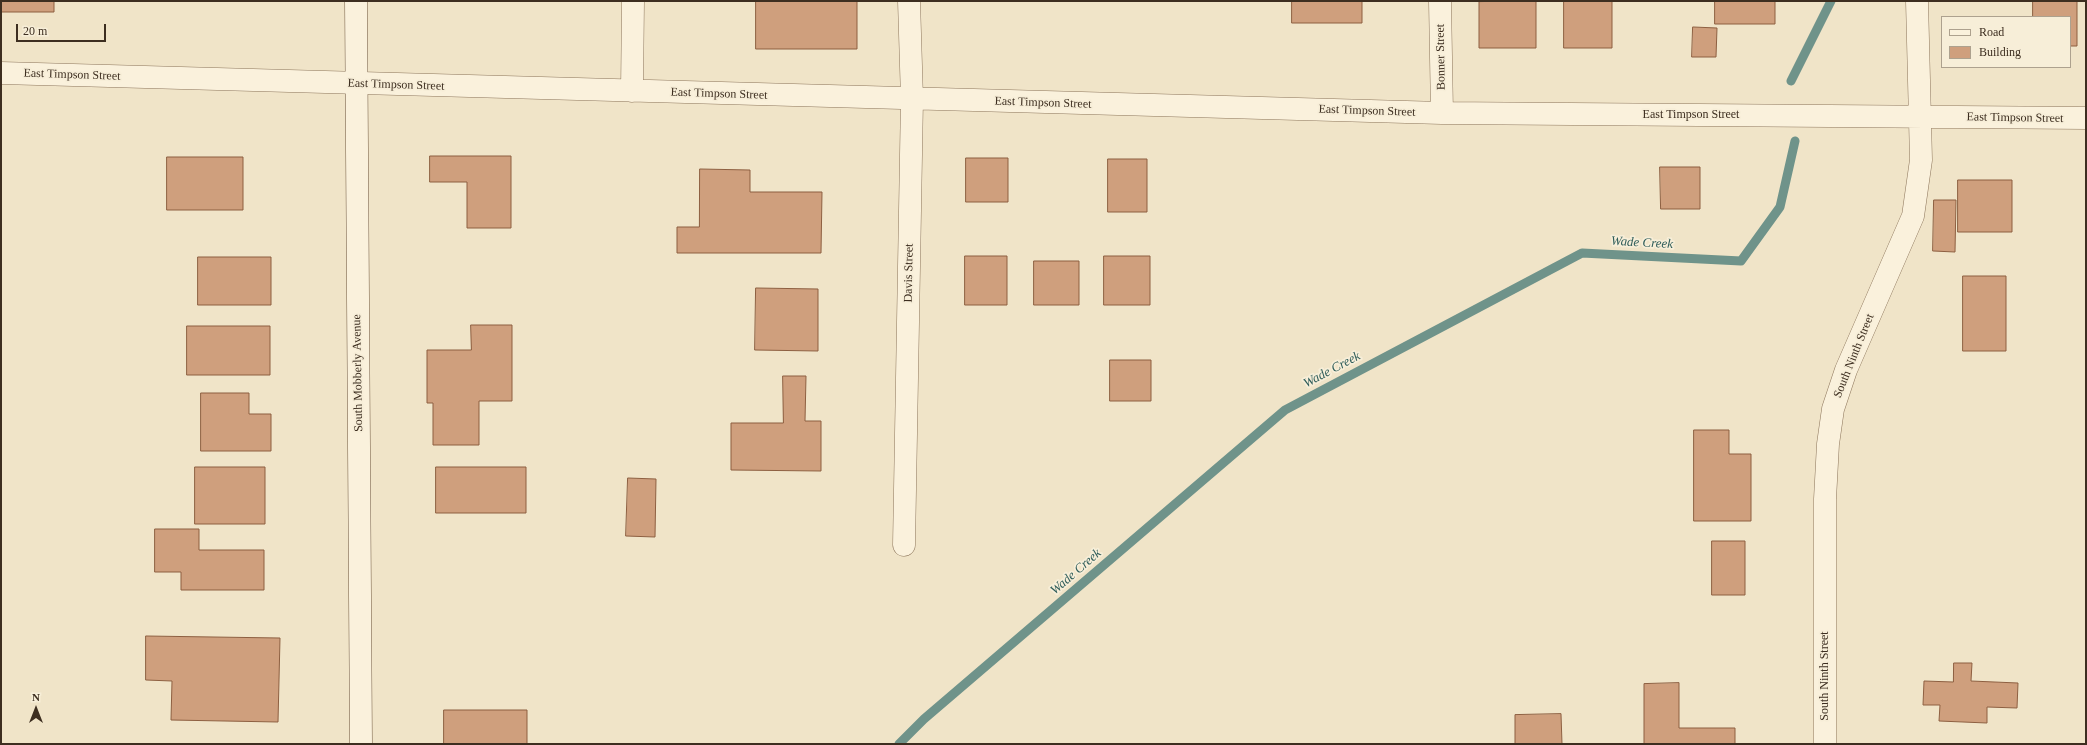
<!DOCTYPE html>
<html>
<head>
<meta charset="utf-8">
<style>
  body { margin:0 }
  #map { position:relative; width:2087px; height:745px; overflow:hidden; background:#f0e4c8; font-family:"Times New Roman",serif }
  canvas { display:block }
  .frame { position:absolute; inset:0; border:2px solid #3d2e20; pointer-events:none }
  .legend { position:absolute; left:1941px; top:16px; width:130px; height:52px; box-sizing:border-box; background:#f7eed8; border:1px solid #ada18e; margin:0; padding:5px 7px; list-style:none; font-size:12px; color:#3d2e20 }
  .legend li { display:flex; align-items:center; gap:8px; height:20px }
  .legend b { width:20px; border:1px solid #ada18e }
  .north { position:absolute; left:16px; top:689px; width:40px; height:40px; -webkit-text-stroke:3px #f7eed8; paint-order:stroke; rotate:0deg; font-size:11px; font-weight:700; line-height:16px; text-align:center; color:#3d2e20 }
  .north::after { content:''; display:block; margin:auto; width:14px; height:18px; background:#3d2e20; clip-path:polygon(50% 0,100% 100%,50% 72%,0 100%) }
  .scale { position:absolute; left:16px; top:24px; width:90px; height:18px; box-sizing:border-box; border:2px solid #3d2e20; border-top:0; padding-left:5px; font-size:12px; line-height:14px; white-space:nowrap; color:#3d2e20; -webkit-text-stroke:3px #f7eed8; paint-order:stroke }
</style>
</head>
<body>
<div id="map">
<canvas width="2087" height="745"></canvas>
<div class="frame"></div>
<ul class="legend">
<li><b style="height:5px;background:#faf1dc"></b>Road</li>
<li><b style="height:11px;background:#cf9f7d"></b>Building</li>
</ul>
<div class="north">N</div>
<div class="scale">20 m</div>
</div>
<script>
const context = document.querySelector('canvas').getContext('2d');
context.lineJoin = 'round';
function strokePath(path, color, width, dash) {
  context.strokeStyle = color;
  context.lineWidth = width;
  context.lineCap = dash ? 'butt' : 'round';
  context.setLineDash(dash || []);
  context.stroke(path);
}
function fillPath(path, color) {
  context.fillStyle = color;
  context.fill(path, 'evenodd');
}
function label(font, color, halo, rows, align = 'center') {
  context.font = font + ' "Times New Roman",serif';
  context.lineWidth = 3.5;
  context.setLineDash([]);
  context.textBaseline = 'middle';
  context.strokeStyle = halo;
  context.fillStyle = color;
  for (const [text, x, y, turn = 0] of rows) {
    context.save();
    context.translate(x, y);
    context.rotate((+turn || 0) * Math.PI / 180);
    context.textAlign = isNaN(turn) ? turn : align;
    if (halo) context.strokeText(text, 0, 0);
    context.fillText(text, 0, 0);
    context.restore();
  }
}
const stream = new Path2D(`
  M1791,81L1831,1
  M899,744L924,719L1285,410L1582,253L1741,261L1780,207L1795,141`);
const building = new Path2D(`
  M1,1H54V12H1Z
  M756,1H857V49H756Z
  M1292,1H1362V23H1292Z
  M1536,1V48H1479V2Z
  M1564,1H1612V48H1564Z
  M1715,1H1775V24H1715Z
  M2033,1H2077V46H2070V17H2033Z
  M1693,27L1717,28L1716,57H1692Z
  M430,156H511V228H467V182H430Z
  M167,157H243V210H167Z
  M966,158H1008V202H966Z
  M1108,159H1147V212H1108Z
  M1660,167H1700V209H1661Z
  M700,169L750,170V192H822L821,253H677V227H699Z
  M1958,180H2012V232H1958Z
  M1934,200H1956L1955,252L1933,251Z
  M965,256H1007V305H965Z
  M1104,256H1150V305H1104Z
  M198,257H271V305H198Z
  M1034,261H1079V305H1034Z
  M1963,276H2006V351H1963Z
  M756,288L818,289V351L755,350Z
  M471,325H512V401H479V445H433V403H427V350H471Z
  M187,326H270V375H187Z
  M1110,360H1151V401H1110Z
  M783,376H806L805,421H821V471L731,470V423H783Z
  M201,393H249V414H271V451H201Z
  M1694,430H1729V454H1751V521H1694Z
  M195,467H265V524H195Z
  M436,467H526V513H436Z
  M628,478L656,479L655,537L626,536Z
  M155,529H199V550H264V590H181V572H155Z
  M1712,541H1745V595H1712Z
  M146,636L280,638L278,722L171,720L172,681L146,680Z
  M1954,663H1972L1971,681L2018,683L2017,708L1987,707V723L1939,721L1940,705H1923L1924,681L1953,682Z
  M1679,683V728H1735V744H1644V684Z
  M444,710H527V744H444Z
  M1561,714L1562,744H1515V715Z`);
const street = new Path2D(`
  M1440,1L1442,113
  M1,73L1442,113L2086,118
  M632,91L633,1
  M904,545L912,99L909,1
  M1825,744V499L1828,444L1833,409L1846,370L1913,216L1921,160L1917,1`);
const secondary = new Path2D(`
  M356,1L361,744`);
const streetNames = [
  ["Bonner Street",1441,57,-91],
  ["East Timpson Street",72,75,2],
  ["East Timpson Street",396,85,2],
  ["East Timpson Street",719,94,2],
  ["East Timpson Street",1043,103,2],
  ["East Timpson Street",1367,111,2],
  ["East Timpson Street",1691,115],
  ["East Timpson Street",2015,118,1],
  ["Davis Street",909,273,-89],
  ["South Ninth Street",1854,356,-68],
  ["South Mobberly Avenue",358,373,-91],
  ["South Ninth Street",1825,676,-90]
];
const waterNames = [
  ["Wade Creek",1642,243,3],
  ["Wade Creek",1332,370,-28],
  ["Wade Creek",1076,572,-41]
];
strokePath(stream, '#6f938a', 9);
fillPath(building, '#cf9f7d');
strokePath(building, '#8d5f41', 1);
strokePath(street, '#8d765c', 23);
strokePath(secondary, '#6f573f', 23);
strokePath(street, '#faf1dc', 22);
strokePath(secondary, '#faf1dc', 22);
label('12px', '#3d2e20', '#f7eed8', streetNames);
label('italic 13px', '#2f5d5a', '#f7eed8', waterNames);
</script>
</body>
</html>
